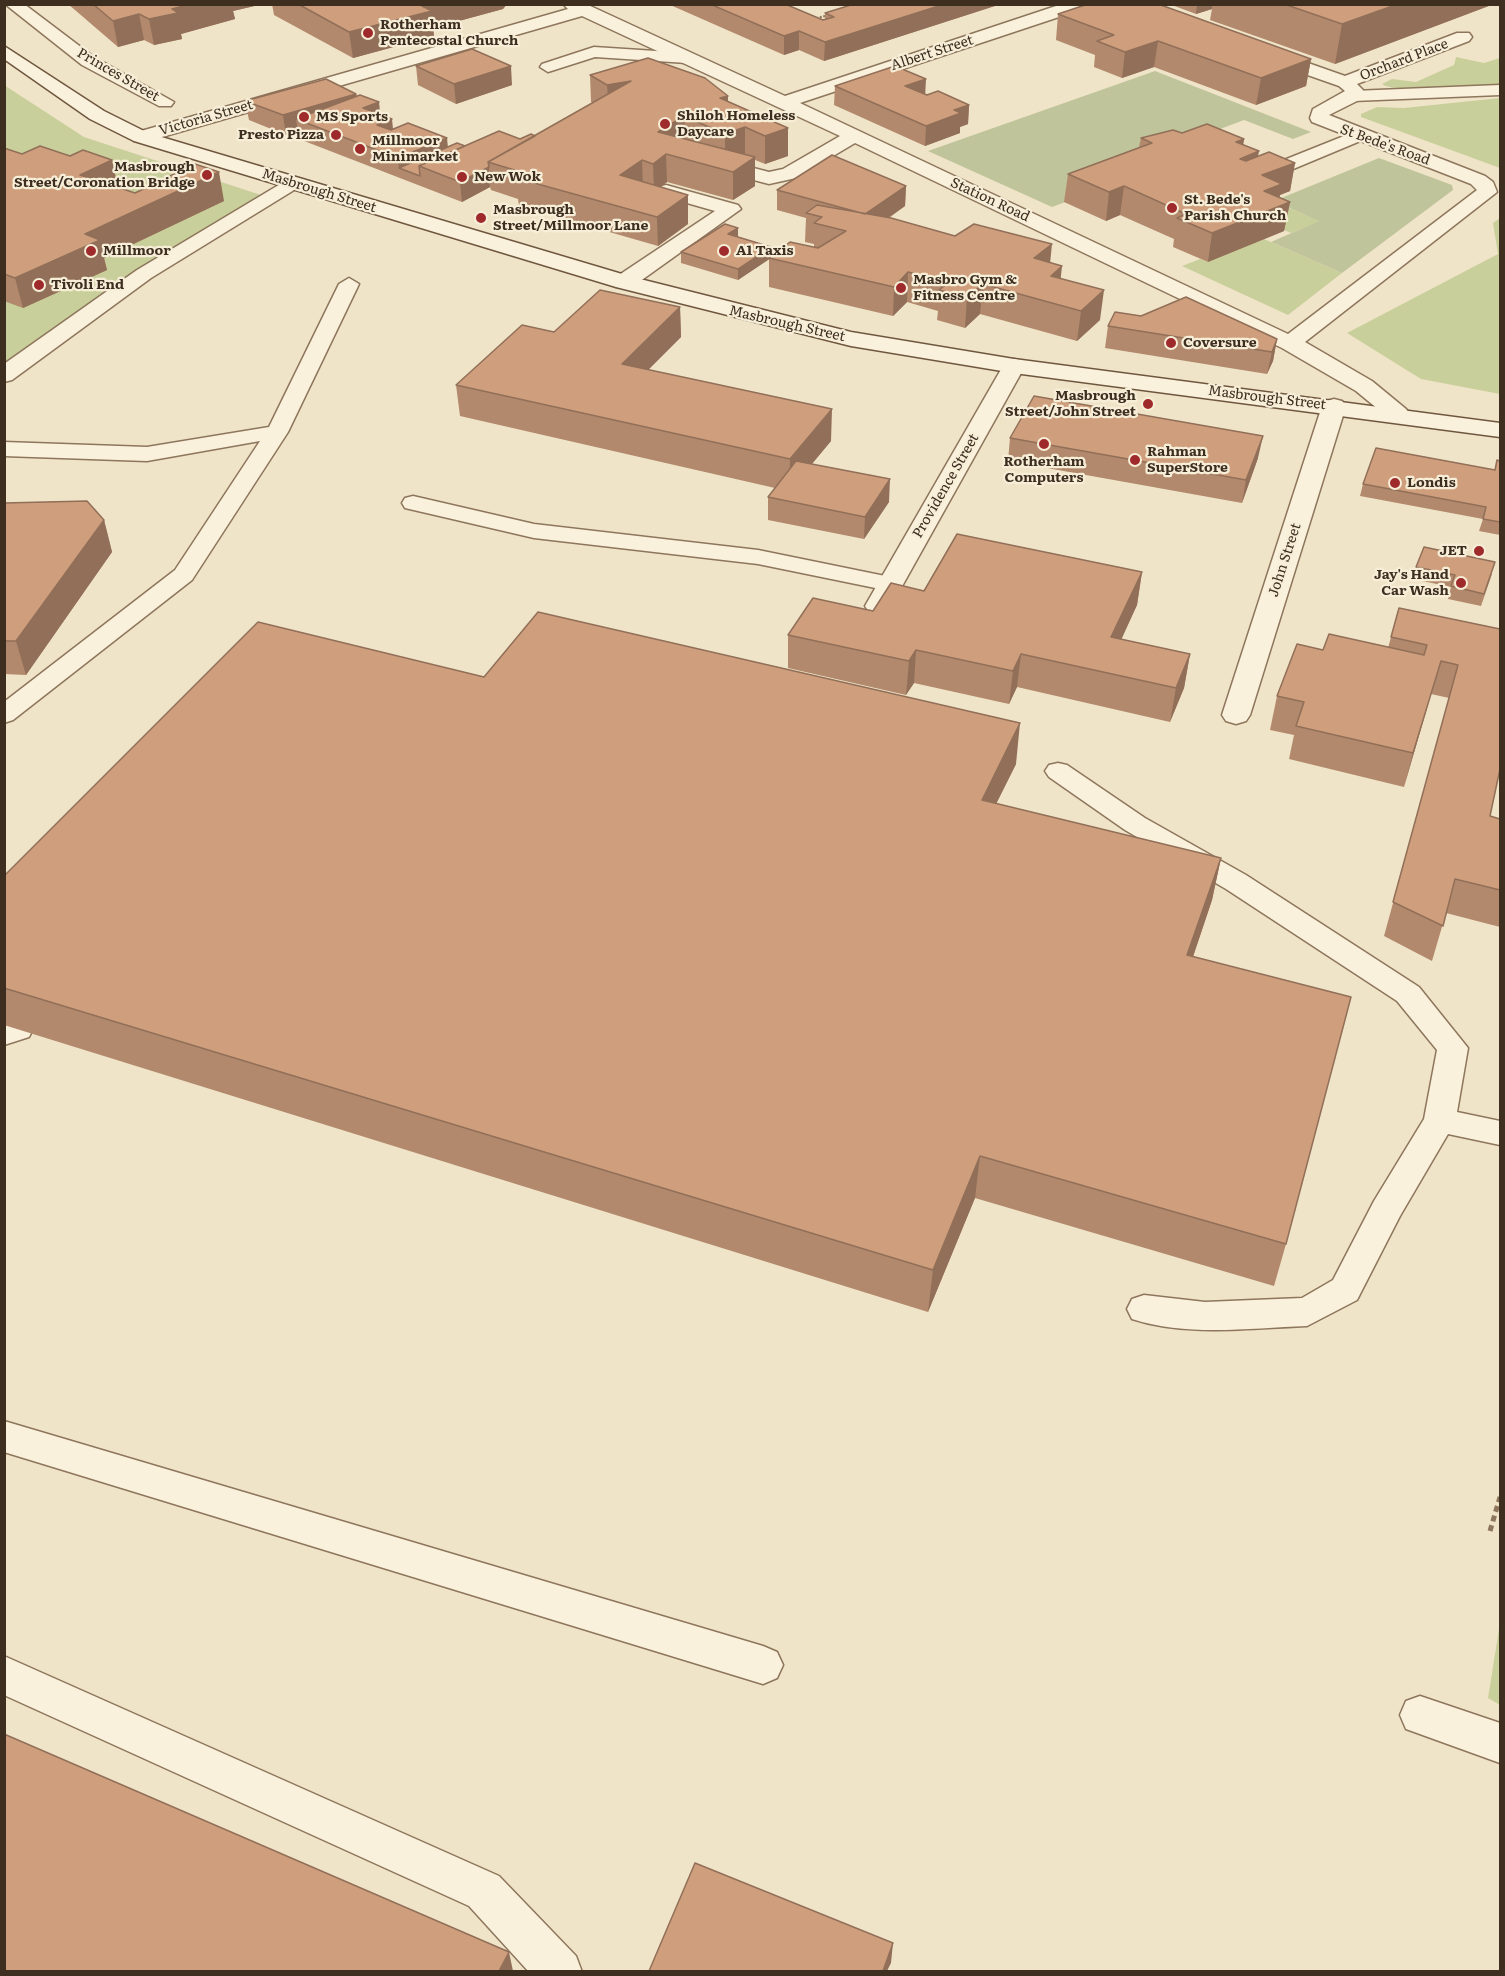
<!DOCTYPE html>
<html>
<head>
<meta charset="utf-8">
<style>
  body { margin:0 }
  #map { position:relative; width:1505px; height:1976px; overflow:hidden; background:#f0e4c8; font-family:Literata,serif }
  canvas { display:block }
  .frame { position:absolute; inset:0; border:6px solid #3d2e20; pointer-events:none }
</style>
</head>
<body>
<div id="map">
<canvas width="1505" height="1976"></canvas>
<div class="frame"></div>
</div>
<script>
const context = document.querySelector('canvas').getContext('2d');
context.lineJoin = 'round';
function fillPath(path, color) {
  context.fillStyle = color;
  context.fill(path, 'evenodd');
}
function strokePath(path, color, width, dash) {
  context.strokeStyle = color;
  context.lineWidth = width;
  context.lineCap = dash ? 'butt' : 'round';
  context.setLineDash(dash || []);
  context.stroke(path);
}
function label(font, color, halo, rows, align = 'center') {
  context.font = font + ' Literata,serif';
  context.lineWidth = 4.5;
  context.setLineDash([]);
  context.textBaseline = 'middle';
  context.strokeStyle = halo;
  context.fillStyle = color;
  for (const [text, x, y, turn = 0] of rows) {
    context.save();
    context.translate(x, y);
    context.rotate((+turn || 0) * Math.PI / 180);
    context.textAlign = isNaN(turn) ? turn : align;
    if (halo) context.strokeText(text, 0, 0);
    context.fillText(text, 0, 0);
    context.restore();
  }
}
const green = new Path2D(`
  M1456,57L1484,63L1500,58V84C1479,85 1393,94 1382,84L1392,79L1416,82L1454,65Z
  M4,85L84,137L261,195L4,365Z
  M1500,98V168L1361,117V114L1377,107L1404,108Z
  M1268,199L1320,221L1291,233L1259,219Z
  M1500,218V394L1421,379L1347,333L1498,254L1493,223Z
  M1264,239L1342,273L1288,315L1182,266L1200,259L1208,262Z
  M1500,1623V1705L1488,1698Z`);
const cemetery = new Path2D(`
  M1155,71L1311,132L1293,139L1244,120L1183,143L1148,171L1052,207L928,151Z
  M1379,158L1452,185L1453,190L1342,273L1271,242L1319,221L1274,201Z`);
const pathFar1 = new Path2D(`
  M813,19L829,15`);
const path = new Path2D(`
  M1490,1531L1500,1497`);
const lane = new Path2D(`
  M594,47L687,53L695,58L687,63L595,57L548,72L540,67L542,64Z
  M1500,85V95L1353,101L1345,96L1353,91Z
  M1359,130L1368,135L1365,139L1286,172H1274L1271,168L1274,164Z
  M349,278L359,284L288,432L192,580L13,720L4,723V702L175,570L260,441L147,461L4,456V442L147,447L269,427L339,284Z
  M413,496L534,524L758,550L890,577L898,579L902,584L898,589L890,591L758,564L534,538L405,508L402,503L405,498Z
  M1058,763L1067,765L1145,818L1246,875L1419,987L1468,1048L1457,1112L1500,1121V1145L1448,1134L1400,1216L1357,1300L1307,1326C1250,1328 1187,1337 1132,1319L1127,1309L1132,1299L1144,1295L1205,1302L1302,1298L1333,1280L1374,1201L1424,1119L1437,1050L1397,1001L1226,889L1125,830L1049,777L1045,771L1049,765Z
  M18,1018L29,1021L33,1029L29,1037L4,1045V1022Z
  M4,1421L763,1646L777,1652L783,1665L777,1678L763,1684L4,1452Z
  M4,1656L499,1876L576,1956L582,1972H529L469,1906L4,1695Z
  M1420,1696L1500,1723V1763L1406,1729L1400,1715L1406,1701Z`);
const street = new Path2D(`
  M5,4H24L94,57L174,102L171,106H159L82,65Z
  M563,4H586L785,96L1062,4H1088L1086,8L800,103L1288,334L1477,190L1471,184L1312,122L1310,118L1313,109L1345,91L1339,86L1262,59L1259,55L1262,51H1274L1345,76L1457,33H1469L1472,37L1469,41L1357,84L1363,90L1359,100L1329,115L1485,176L1493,182L1497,192L1305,342L1372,381L1406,409L1410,414L1406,419H1390L1356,391L1282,348L855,143L796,178L769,184L708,168L705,164L715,158L769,172L783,169L840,136L582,16L148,141H134L132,137L134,133L568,9Z
  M292,177L299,179L302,183L299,187L151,278L12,380L4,382V364L137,270Z
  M666,185L738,205L741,209L632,287H616L613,282L616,277L715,211L659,195L656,191L659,187Z
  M1014,359L1022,361L1025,366L891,606L887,612L878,614L869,612L865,606L1003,366L1006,361Z
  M1334,399L1342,401L1346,406L1250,715L1246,721L1236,724L1226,721L1222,715L1322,406L1326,401Z`);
const secondary = new Path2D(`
  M4,46L104,111L148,133L632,277L851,332L1014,359L1500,423V437L1014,373L851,346L616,287L134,141L90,119L4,59Z`);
const wall = new Path2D(`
  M68,4H263L233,11L235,19L181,34L182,39L154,45L144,40L118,47Z
  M272,4H507L503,9L433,28L434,36L353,58L274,15Z
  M668,4H785L823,20H825V13L854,4H1001L824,61L799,50L784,55Z
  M1169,4H1494L1335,64L1210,20L1212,9L1196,14Z
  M1058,14L1311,59L1306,86L1256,105L1154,67L1122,78L1094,67L1095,55L1056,40Z
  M416,66L512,85L456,104L418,85Z
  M590,75L728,96V101L788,156L765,164L755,160V186L733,200L667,182L661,187L688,224L658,246L519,206L518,199L491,190L490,187L462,202L299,139L298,131L286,135L249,120L245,101L356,94L357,96L380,115L393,129L448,147L465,146L520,139L535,136L593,103L591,102Z
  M835,86L925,94L969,105L968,124L960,127V133L925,146L834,105Z
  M1182,133L1244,139L1243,145L1258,157L1295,163L1290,191L1280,195L1279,197L1290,202L1284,231L1208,262L1173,247L1174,239L1120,215L1106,221L1064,202L1068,174L1139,147L1141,138Z
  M4,148L22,154L70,156L112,160L118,188L135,193L224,201L104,258L107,270L23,308L4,301Z
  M906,186L905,206L889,218L1050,262L1061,279L1100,320L1077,341L980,314L965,328L937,320L938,311L907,302L893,316L769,287V259L738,280L681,263V252L738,228V237L771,247V257L814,248V244L805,242L806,218L777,210V190Z
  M680,307L681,337L648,370L831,441L812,464L889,502L864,539L768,520V497L775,488L460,416L456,385L554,332Z
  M1108,326L1277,339L1273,361L1267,374L1105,348Z
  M1010,438L1258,458L1242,503L1008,461Z
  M1500,461V535L1479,531L1483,519L1360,496L1363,484L1495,470Z
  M4,503L104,520L112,552L26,675L4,674Z
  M1416,567L1492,574L1481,606L1448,599L1451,587L1413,579Z
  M1142,572L1137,605L1121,639L1190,654L1184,688L1170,722L1017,687L1009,704L914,683L906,695L788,668V635L873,611L924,591Z
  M1399,608L1500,629L1490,816L1500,819V927L1446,913L1432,961L1384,936L1449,698L1431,694L1404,787L1289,759L1294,735L1270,730L1277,696L1323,650L1388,648Z
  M484,677L1016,764L996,804L1221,858L1212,900L1193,957L1286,1244L1274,1286L975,1198L928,1312L4,1025V876Z`);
const shadedWall = new Path2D(`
  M190,4H263L233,11L235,19L181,34L182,39L154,45L149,19L172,9Z
  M507,4L503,9L433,28L434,36L353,58L349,32L420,5Z
  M945,4H1001L824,61L825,42Z
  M1197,4H1212V9L1196,14Z
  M1398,4H1494L1335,64L1342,24Z
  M139,14L144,40L118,47L113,21Z
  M799,31V50L784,55V36Z
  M1158,41L1154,67L1122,78L1125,52Z
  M1311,59L1306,86L1256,105L1261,78Z
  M511,66L512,85L456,104L454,84Z
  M926,79L925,98L905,86Z
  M631,81L609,112L607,85Z
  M356,94L359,114L296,119L298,131L286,135L283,115Z
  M728,96V123L720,98Z
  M379,102L381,121L363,108Z
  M969,105L968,124L960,127V133L925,146L926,126L954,110Z
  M684,116L685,144L666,154L667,182L654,192L653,164L658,132Z
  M392,119L394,139L377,125Z
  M745,127V155L725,161V134Z
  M788,128V156L765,164V136Z
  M447,138L449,158L419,166L399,168L398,158Z
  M1244,139L1241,159L1259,151L1254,179L1235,187L1236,142Z
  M755,157V186L733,200V172Z
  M112,160L118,188L80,175Z
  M642,160L643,188L620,175Z
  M1295,163L1290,191L1280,195L1278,207L1290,202L1284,231L1208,262L1212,233L1262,175Z
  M489,167L490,187L462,202L460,182Z
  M219,172L224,201L104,258L107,270L23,308L15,278L85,234Z
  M906,186L905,206L864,234L865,214Z
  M1124,186L1120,215L1106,221L1109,192Z
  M688,195V224L658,246L657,217Z
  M738,228V238L728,234Z
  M1052,244L1049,274L1034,258Z
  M771,247V258L738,280V269Z
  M1062,266L1059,295L1051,276Z
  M908,272L907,302L893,316L894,287Z
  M983,284L980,314L965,328L967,297Z
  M1104,290L1100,320L1077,341L1081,311Z
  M680,307L681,337L623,395L622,364Z
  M1277,339L1273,361L1267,374L1272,352Z
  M832,409L831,441L789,491L790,459Z
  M1263,436L1258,458L1242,503L1246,480Z
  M890,479L889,502L864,539L865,517Z
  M104,520L112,552L26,675L16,641Z
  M1142,572L1137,605L1107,671L1111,637Z
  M916,650L914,683L906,695L909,661Z
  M1021,654L1017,687L1009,704L1013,671Z
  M1190,654L1184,688L1170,722L1176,688Z
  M1441,661L1431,694L1404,787L1413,753Z
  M1020,723L1016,764L977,842L982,800Z
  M1221,858L1212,900L1179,998L1187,955Z
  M980,1156L975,1198L928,1312L933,1270Z
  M893,1943L891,1963L887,1971H883Z
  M509,1952L513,1971H499Z`);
const building = new Path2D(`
  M93,4H190L172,9L178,13L149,19L139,14L113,21Z
  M298,4H421L420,5L432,11L349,32Z
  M710,4H785L823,20L834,17L825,13L854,4H945L825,42L799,31L784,36Z
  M1088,4H1158L1311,59L1261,78L1158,41L1125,52L1097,41L1114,35L1058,14Z
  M1284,4H1398L1342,24Z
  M472,49L511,66L454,84L416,66Z
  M648,58L705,78L728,96L720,98L788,128L765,136L745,127L725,134L684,116L658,132L755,157L733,172L666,154L653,164L642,160L620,175L688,195L657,217L516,178L524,173L488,162L631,81L607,85L590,75Z
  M895,66L926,79L905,86L927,95L938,91L969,105L954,110L961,113L926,126L835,86Z
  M326,79L356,94L283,115L245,101Z
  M360,95L379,102L363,108L392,119L377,125L391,130L408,123L447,138L398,158L296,119Z
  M1207,124L1244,139L1236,142L1259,151L1240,159L1246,161L1269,152L1295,163L1262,175L1282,184L1264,191L1290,202L1212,233L1177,218L1186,214L1124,186L1109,192L1068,174L1152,143L1141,138L1173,130L1182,133Z
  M499,131L520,139L531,134L535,136L488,162L489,167L460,182L419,166Z
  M457,143L465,146L419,166L420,176L399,168Z
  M40,146L70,156L83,150L112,160L80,175L135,193L195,164L219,172L85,234L100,240L15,278L4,274V148L22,154Z
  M832,155L906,186L865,214L777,190Z
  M817,205L891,218L955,236L974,224L1052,244L1034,258L1062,266L1051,276L1104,290L1081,311L983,284L967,297L939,290L948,283L908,272L894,287L769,258L790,242L818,248L846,231L814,223L822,217L806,213Z
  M725,224L738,228L728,234L771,247L738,269L681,252Z
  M600,290L680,307L622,364L832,409L790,459L456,385L522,325L554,332Z
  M1186,297L1277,339L1272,352L1108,326L1115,312L1141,316Z
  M1034,396L1263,436L1246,480L1010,438Z
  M1376,448L1495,470L1497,460L1500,461V522L1483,519L1486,507L1363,484Z
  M796,461L890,479L865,517L768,497Z
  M87,501L104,520L16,641H4V503Z
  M957,534L1142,572L1111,637L1190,654L1176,688L1021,654L1013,671L916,650L909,661L788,635L813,598L873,611L891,583L924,591Z
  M1424,547L1495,562L1484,594L1451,586L1455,575L1416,567Z
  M1399,608L1500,629V769L1490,816L1500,819V890L1455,879L1443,926L1393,902L1458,665L1441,661L1413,753L1296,726L1304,702L1277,696L1297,644L1323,650L1329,634L1424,655L1427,645L1391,637Z
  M538,612L1020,723L982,800L1221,858L1187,955L1351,997L1286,1244L980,1156L933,1270L4,988V876L258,622L484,677Z
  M4,1734L509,1952L499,1971H4Z
  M695,1863L893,1943L883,1971H649Z`);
const markers = [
  [368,33,6,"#9e2a2b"],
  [304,117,6,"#9e2a2b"],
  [665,124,6,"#9e2a2b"],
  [336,135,6,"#9e2a2b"],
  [360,149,6,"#9e2a2b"],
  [207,175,6,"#9e2a2b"],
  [462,177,6,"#9e2a2b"],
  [1172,208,6,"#9e2a2b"],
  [481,218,6,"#9e2a2b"],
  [91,251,6,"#9e2a2b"],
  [724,251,6,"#9e2a2b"],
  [39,285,6,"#9e2a2b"],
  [901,288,6,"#9e2a2b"],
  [1171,343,6,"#9e2a2b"],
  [1148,404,6,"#9e2a2b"],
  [1044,444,6,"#9e2a2b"],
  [1135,460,6,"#9e2a2b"],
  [1395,483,6,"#9e2a2b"],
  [1479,551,6,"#9e2a2b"],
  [1461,583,6,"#9e2a2b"]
];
const farPoinames = [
  ["Rotherham",380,25],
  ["Pentecostal Church",380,41],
  ["Shiloh Homeless",677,116],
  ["Daycare",677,132],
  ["MS Sports",316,117],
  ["Presto Pizza",324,135,"right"],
  ["Millmoor",372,141],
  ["Minimarket",372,157],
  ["Masbrough",195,167,"right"],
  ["Street/Coronation Bridge",195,183,"right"],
  ["New Wok",474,177],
  ["St. Bede's",1184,200],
  ["Parish Church",1184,216],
  ["Masbrough",493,210],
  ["Street/Millmoor Lane",493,226],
  ["Millmoor",103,251],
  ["A1 Taxis",736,251],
  ["Masbro Gym &",913,280],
  ["Fitness Centre",913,296],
  ["Tivoli End",51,285],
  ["Coversure",1183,343],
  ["Masbrough",1136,396,"right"],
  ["Street/John Street",1136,412,"right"],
  ["Rahman",1147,452],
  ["SuperStore",1147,468],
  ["Rotherham",1044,462,"center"],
  ["Computers",1044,478,"center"],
  ["Londis",1407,483],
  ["JET",1467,551,"right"],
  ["Jay's Hand",1449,575,"right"],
  ["Car Wash",1449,591,"right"]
];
const farStreetnames = [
  ["Albert Street",932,53,-18],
  ["Orchard Place",1404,60,-21],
  ["Princes Street",118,75,30],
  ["Victoria Street",206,118,-16],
  ["St Bede's Road",1385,145,20],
  ["Masbrough Street",319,191,17],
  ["Station Road",990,200,25],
  ["Masbrough Street",787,324,13],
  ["Masbrough Street",1267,398,7],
  ["Providence Street",946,486,-60],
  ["John Street",1285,560,-72]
];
fillPath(green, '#c9cf9b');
fillPath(cemetery, '#bfc49a');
strokePath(lane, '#8d765c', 3);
strokePath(street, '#8d765c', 3);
strokePath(secondary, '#6f573f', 3);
strokePath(pathFar1, '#8d765c', 2, [2, 1.5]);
strokePath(path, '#8d765c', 5, [6, 4]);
fillPath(lane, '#faf1dc');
fillPath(street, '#faf1dc');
fillPath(secondary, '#faf1dc');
fillPath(wall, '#b2896c');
fillPath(shadedWall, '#916f58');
fillPath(building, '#cf9f7d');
strokePath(building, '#916f58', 1.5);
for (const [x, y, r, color] of markers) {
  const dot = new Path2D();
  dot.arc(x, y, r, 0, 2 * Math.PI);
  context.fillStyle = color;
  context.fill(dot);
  strokePath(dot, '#f7eed8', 2);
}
label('bold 14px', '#3d2e20', '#f7eed8', farPoinames, 'left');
label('14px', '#3d2e20', '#f7eed8', farStreetnames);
</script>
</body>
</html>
